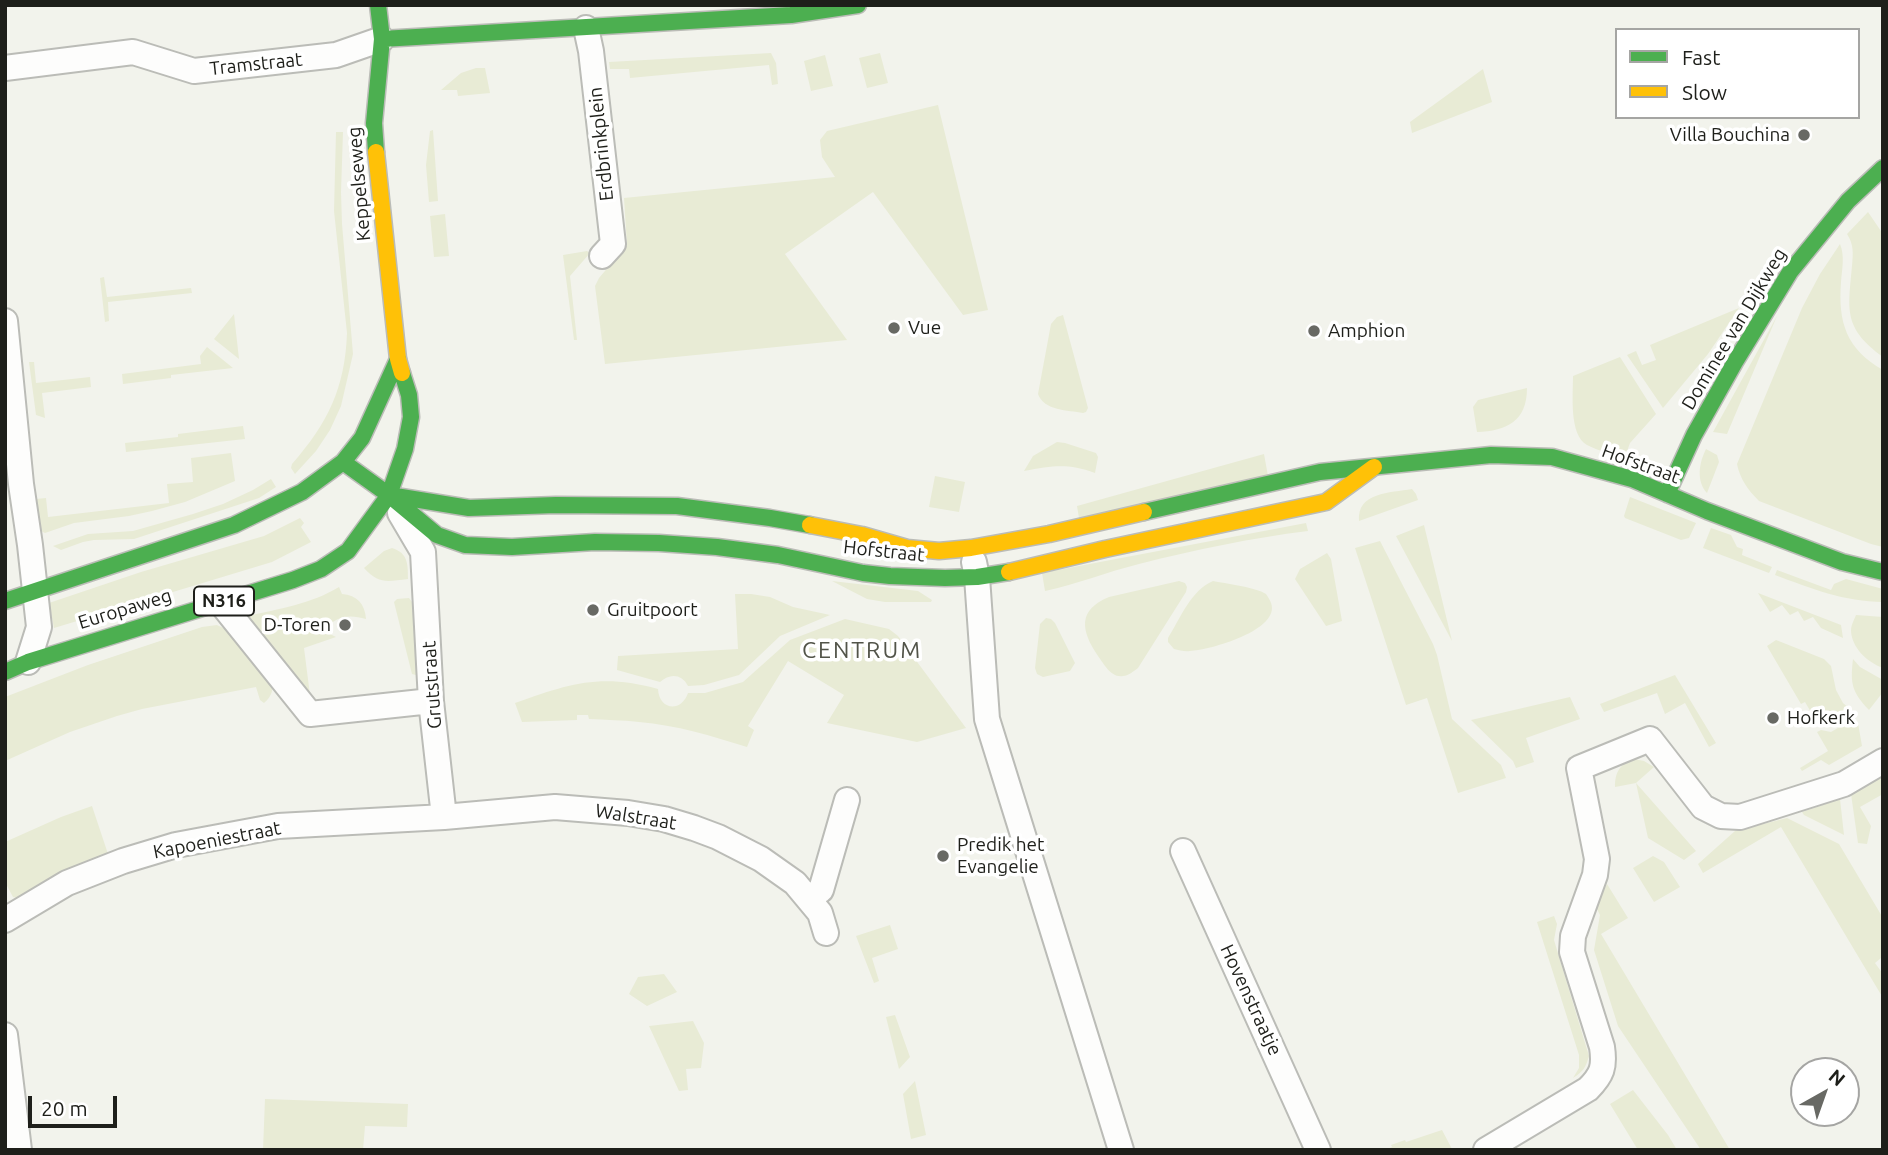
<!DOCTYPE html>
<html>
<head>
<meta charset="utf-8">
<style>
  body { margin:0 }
  #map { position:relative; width:1888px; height:1155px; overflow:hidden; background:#f2f3ec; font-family:Ubuntu,sans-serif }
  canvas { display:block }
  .frame { position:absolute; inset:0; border:7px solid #1e1f1a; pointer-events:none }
  .legend { position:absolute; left:1615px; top:28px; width:245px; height:91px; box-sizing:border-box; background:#fff; border:2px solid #a5a5a3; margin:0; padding:9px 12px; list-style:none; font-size:21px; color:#1e1f1a }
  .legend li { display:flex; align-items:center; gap:14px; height:35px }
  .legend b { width:35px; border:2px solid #a5a5a3 }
  .north { position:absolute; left:1790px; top:1057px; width:70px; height:70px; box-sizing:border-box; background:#fff; border:2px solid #a5a5a3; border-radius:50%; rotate:40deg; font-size:19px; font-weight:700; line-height:28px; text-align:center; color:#1e1f1a }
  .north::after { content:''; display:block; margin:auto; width:24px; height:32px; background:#686964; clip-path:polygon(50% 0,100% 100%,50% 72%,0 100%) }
  .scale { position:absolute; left:28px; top:1096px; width:89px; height:32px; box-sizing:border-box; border:4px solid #1e1f1a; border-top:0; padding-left:9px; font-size:21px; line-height:24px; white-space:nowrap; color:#1e1f1a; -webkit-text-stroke:5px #fff; paint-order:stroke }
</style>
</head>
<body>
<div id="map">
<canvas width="1888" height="1155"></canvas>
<div class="frame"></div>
<ul class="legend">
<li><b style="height:9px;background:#4caf50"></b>Fast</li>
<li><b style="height:9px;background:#ffc107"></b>Slow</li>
</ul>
<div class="north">N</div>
<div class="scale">20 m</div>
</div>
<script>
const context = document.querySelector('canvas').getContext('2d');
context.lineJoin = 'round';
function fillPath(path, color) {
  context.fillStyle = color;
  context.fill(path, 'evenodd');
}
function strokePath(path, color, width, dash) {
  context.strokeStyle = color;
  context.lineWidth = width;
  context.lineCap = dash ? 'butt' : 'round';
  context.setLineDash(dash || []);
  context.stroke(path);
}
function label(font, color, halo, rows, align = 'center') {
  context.font = font + ' Ubuntu,sans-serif';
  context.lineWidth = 7;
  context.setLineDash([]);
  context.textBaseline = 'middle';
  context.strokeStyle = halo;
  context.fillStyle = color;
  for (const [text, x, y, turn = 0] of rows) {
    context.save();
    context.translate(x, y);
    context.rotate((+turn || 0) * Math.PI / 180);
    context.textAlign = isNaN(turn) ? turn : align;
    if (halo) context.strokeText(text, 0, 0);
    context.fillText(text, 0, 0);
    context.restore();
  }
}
const green = new Path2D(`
  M771,53L776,63L778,84L772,85L769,65L630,78L629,69H610L609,62Z
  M880,53L888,83L867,88L859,58Z
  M825,55L833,86L811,91L804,61Z
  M476,68H485L490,93L458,96L457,90H441L461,73Z
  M1483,69L1492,102L1412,133L1410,122Z
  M938,105L988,310L963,315L873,192L785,254L847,340L605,364L595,286L599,278L627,245L624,198L835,177L822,157L820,140L827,131Z
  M433,130L438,201L429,202L426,165L430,131Z
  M336,132H343L341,192L342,224L353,354L341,406L330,430L316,451L295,474L291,468L292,464C328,423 345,388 347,333L334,211Z
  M1868,212L1883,234V357C1843,328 1848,310 1852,266C1853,253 1854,245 1847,234Z
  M445,214L449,256L434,257L430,216Z
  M1840,244C1845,256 1842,269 1841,282C1838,322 1846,349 1883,370V547L1871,544L1759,501C1748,490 1740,479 1737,464L1802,308L1820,274Z
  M587,251L590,253L570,276L577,340H574L563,255Z
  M104,277L107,297L191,288L192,293L108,302L109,321L105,322L100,278Z
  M1739,308L1708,354L1663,408L1627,355L1636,351L1642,365L1656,360L1650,345Z
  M234,314L239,359L214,339Z
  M1063,315L1088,408L1086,412L1083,413C1068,410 1044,411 1038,394L1051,324L1057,317Z
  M1777,316L1727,434L1713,432Z
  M207,347L233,368L171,375V378L123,384L122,374L201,364L200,356Z
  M1620,357L1656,414L1630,443L1625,457C1613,454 1598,451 1587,445C1569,435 1573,395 1573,376Z
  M29,362H34L36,383L90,377L91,387L42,393L45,418L36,415Z
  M1527,388C1527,421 1507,431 1477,432L1473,407L1478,400Z
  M243,426L245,439L126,452L125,443L178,437V434Z
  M1057,442L1065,443L1096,453L1098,457L1095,473C1067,463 1053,466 1024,471L1033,456Z
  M1706,449L1717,455L1719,462L1707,493C1696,481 1699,463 1706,449Z
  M231,453L235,481L185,502L152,511L129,516L74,523L45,533L41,531L38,527L36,499L46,498L48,517L169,503L167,484L193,482L191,458Z
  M1264,454L1268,476L1079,518L1077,506Z
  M935,476L965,482L959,512L929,507Z
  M271,479L276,487L259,498L134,539L94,540L83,542L61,550L53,546L88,534L133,531L193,514L223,504L253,490Z
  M1412,489L1416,494L1418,500L1359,521C1357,492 1390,493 1412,489Z
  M1630,497L1696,523L1689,538L1681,540L1625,518L1624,516Z
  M300,518L304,523L301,527L311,542L272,562L54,628L49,603L141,572L264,536Z
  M1306,523L1308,531C1251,538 1194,550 1139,564C1107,572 1077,584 1045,591L1042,573Z
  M1424,525L1452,641L1396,536Z
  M1711,528L1731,535L1737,547L1743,549L1742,555L1772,567L1769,573L1703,548Z
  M1380,541L1433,644L1437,655L1452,719L1501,765L1506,778L1458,793L1427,698L1406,705L1355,548Z
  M392,548C408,553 408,564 408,579C388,581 379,585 364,568L384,551Z
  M1327,553L1331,559L1342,621L1326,626L1295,579L1300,569Z
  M1777,570L1831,590L1834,584L1846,579L1883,589V602C1845,602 1810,588 1775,575Z
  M832,581L918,591L932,600L931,602H885L867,599Z
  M1179,581L1185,583L1187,587L1186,592L1138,668C1134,671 1128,676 1123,676C1111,678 1104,664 1098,656C1081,631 1077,610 1109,597Z
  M1213,581C1224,583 1258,588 1266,594C1268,597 1270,600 1271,603C1281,630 1210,650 1190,651C1185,652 1179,650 1174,649L1168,642V638C1180,619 1191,590 1213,581Z
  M339,587L342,594C357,595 365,604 366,619C349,614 338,616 325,628L330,634L336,637L304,648L310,695L247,616C279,609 311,604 339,587Z
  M1758,593L1841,625L1843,638L1821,628L1813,617L1804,621L1798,611L1790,615L1782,605L1770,612Z
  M735,594H751L770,597L793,607L830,615L780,636L739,675L704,685L688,686C682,674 670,673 660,682L617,670L618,656L738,649Z
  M409,598L412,602L419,671L416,675L412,674L394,602L397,599Z
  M1856,615L1883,617V668C1867,662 1852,648 1851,631C1851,625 1854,620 1856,615Z
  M1046,618L1051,619L1055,623L1075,663L1070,671L1043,677L1037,674L1035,668L1040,624Z
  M845,619L889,629L898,636L966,728L917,742L827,723L844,695L788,661L748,726L754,730L747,747C712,736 676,725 639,722C622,720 606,720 589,719L588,715H577V720L522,722L515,703C569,684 600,673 658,689C659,710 681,713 688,693H705L743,682L790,640Z
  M217,625C218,626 227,629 228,630C233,633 268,673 270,678C275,687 272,697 264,703L260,700L256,687L142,709L117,716L70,732L5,761V697L88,665L202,627Z
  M1776,640L1824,659L1831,666L1836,690L1843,703L1851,710L1829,723L1815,719L1805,702L1801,704L1767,646Z
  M1853,659L1860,667L1883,680V692L1869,710C1852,692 1850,684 1853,659Z
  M1675,675L1716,743L1709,747L1685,703L1665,714L1657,693L1604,712L1600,704Z
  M1570,697L1580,719L1526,738L1534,762L1516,768L1513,761L1471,720Z
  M1855,718L1858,723L1862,746L1829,765L1821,760L1802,771L1800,768L1828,751L1817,732L1821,730L1831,732Z
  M1634,759L1644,761L1654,767L1636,783L1696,851L1684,860L1648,838L1636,783L1615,787C1615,772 1620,764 1634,759Z
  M1883,775V794L1860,807L1871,826L1867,844L1858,843L1851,794Z
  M1840,799L1844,835L1804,815L1802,812Z
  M92,806L108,854L39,884L17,898L13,897L5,882V842L61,817Z
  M1787,818L1839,844L1883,918V960L1881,958L1875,963L1883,974V998L1781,827L1703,873L1698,864L1735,831Z
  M1653,856L1664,862L1680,887L1654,902L1633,868Z
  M1607,884L1628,918L1601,934L1730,1150H1701L1618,1026L1594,950L1600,915L1595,905Z
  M1554,916L1557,924L1554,940L1589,1056C1586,1067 1583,1072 1573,1078L1579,1068V1055L1537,922Z
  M890,925L898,949L872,958L879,981L874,983L856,936Z
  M664,974L677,992L647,1006L629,994L638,977Z
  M895,1015L910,1057L899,1069L886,1017Z
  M693,1021L704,1043L701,1068L686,1069L688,1090L679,1091L649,1026Z
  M915,1081L926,1135L911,1139L903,1094Z
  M1633,1090L1668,1135L1677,1150H1638L1610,1104Z
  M265,1099L408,1104L407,1127L365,1126L363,1150H263Z
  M1442,1130L1452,1149L1384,1150L1392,1147L1391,1145L1405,1140L1406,1142Z`);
const street = new Path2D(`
  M586,28L591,51L613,244L602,256
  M5,68L133,52L194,71L336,55L382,39
  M5,321L21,484L30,545L39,627L28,662
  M400,513L423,552L431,701L444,817
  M974,562L977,577L987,719L1121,1150
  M220,602L310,714L431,701
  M1183,851L1318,1150
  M808,898L821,890L847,800
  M5,920L67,883L123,861L176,845L278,826L444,817L555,807L628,813L664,819L694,828L718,837L761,859L795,883L820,913L826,933
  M5,1035L19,1150
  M1486,1150L1588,1089C1602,1075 1605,1067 1602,1047L1572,952L1573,936L1595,875L1597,859L1579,768L1650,739L1703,807L1721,816L1740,817L1844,784L1883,761`);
const fast = new Path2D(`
  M382,39L791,15L858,5
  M376,152L374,123L382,39L378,5
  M343,462L389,495L437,535L465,545L512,547L595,542L659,543L717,547L778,555L863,573L890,576L945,578L977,577L1009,572
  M1667,494L1694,435L1735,362L1790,272L1848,201L1883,168
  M389,495L469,508L556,505L677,506L770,518L810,525
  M1144,512L1320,472L1491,455L1552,457L1632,479L1707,511L1842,562L1883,572
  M5,601L234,525L302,492L343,462L362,438L398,359
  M5,672L28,662L293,580L321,569L348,551L389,495L405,449L411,417L409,395L402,373`);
const slow = new Path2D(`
  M376,152L398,359L402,373
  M810,525L862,535L907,548L939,551L971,548L1049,534L1144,512
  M1009,572L1105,549L1326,502L1374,467`);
const markers = [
  [1804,135,7,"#686964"],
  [894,328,7,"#686964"],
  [1314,331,7,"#686964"],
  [593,610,7,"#686964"],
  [345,625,7,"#686964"],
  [1773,718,7,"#686964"],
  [943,856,7,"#686964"]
];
const shields = [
  [224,601,60]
];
const shieldNames = [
  ["N316",224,601]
];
const streetNames = [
  ["Tramstraat",256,64,-6],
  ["Erdbrinkplein",601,144,-96],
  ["Keppelseweg",359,184,-95],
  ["Dominee van Dijkweg",1734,329,-59],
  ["Hofstraat",1641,464,20],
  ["Hofstraat",884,551,6],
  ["Europaweg",125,609,-17],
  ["Grutstraat",432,685,-94],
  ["Walstraat",636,817,9],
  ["Kapoeniestraat",217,840,-11],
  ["Hovenstraatje",1251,1000,65]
];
const poiNames = [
  ["Villa Bouchina",1790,135,"right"],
  ["Vue",908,328],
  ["Amphion",1328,331],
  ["Gruitpoort",607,610],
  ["D-Toren",331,625,"right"],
  ["Hofkerk",1787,718],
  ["Predik het",957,845],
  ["Evangelie",957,867]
];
const quarterNames = [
  ["CENTRUM",862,650]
];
fillPath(green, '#e8ebd5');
strokePath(street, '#bbbcb7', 28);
strokePath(fast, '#bbbcb7', 19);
strokePath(slow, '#bbbcb7', 19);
strokePath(street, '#fdfdfc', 24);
strokePath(fast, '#4caf50', 16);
strokePath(slow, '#ffc107', 16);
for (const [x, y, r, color] of markers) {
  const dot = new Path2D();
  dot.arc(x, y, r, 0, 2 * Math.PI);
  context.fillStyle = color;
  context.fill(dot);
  strokePath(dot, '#fff', 2.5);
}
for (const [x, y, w] of shields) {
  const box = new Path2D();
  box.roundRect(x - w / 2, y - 14.5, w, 29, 5);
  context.fillStyle = '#fff';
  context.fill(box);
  strokePath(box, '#1e1f1a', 2);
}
label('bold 18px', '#1e1f1a', null, shieldNames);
label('19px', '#1e1f1a', '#fff', streetNames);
label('19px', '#1e1f1a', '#fff', poiNames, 'left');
context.letterSpacing = '2px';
label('23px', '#525449', '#fff', quarterNames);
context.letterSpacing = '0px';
</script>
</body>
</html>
